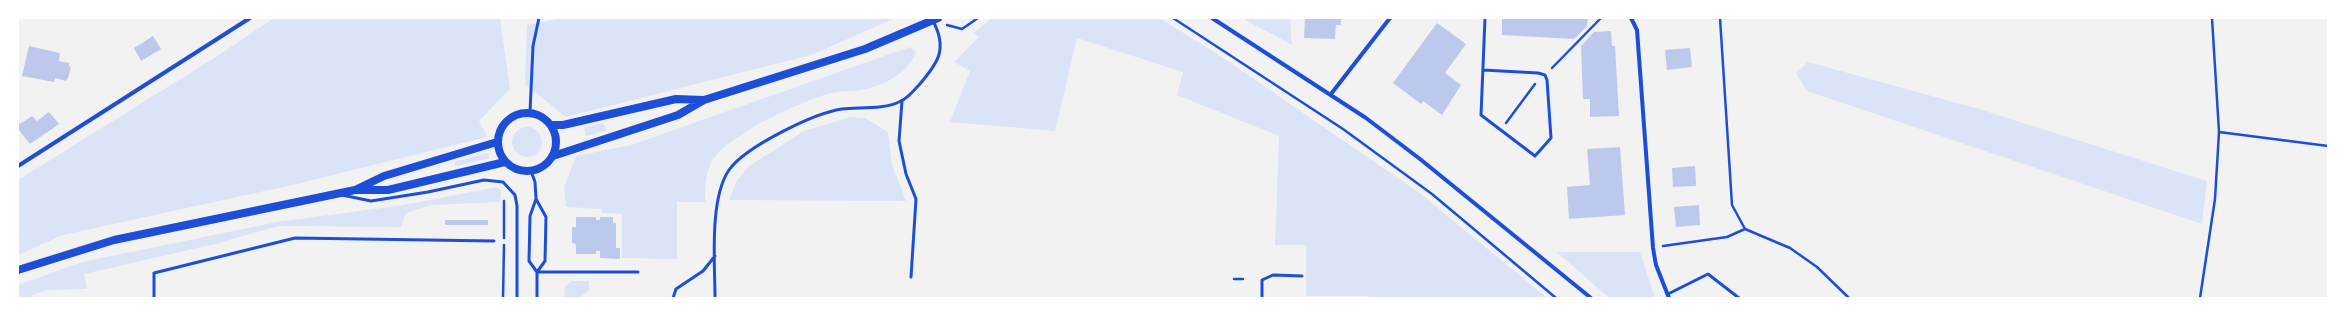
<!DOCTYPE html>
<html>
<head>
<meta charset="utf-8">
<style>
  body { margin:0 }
  #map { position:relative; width:2346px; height:316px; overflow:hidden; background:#f2f2f2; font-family:"Sofia Sans Condensed",sans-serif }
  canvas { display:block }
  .frame { position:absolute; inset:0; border:19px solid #fff; pointer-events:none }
</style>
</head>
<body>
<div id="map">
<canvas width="2346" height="316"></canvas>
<div class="frame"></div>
</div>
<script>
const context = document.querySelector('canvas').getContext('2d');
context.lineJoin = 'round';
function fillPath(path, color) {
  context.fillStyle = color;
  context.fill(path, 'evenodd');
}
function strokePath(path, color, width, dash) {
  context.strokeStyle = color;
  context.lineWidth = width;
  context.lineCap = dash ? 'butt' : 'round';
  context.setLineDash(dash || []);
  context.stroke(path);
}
const green = new Path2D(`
  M274,18H500L510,89L479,121L487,137L297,184L63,235L18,255V180L219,55Z
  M565,18H895L814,54L566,117L525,84L527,25Z
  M992,18H1160L1226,60L1421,194L1547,298H1369V296H1306V245H1275L1279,136L1177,95L1183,72L1077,38L1055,131L950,122L970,71L954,62L979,37L973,33Z
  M1242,18H1290L1292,45Z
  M910,47L916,52C907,76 879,88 855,91C846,92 836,91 828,94C799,102 725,136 711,163C705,176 705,189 705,202H677V259L622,258V214L601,213V209L566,207L564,187L576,156L631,145Z
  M1808,62L1979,109L2207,181L2202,224L1807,91L1796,73Z
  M851,117L865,118L888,132L892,165L906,201L729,200L737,180L749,166L804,131Z
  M604,123L606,131L586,136L584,127Z
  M512 142a15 15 0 1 1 30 0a15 15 0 1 1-30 0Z
  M488,153L489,158L457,166L454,165L456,161Z
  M497,187L501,191L500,202L432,205L406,213L401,227L278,226L215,244L84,274L87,289L47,290L32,295L31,298H18V285L82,262L277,222L404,205Z
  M1557,252H1640L1655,298H1609Z
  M572,281H589V290L579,298H564L565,286Z`);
const building = new Path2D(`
  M1305,18H1341V25H1336L1335,39L1304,38Z
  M1502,18H1588L1587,26L1574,39L1502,35Z
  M1437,23L1466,44L1445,73L1461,85L1442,115L1423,101L1421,104L1393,83Z
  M1611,31L1612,46H1615L1619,116L1590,117V99H1583L1581,46L1594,32Z
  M153,36L161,49L141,61L134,48Z
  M29,46L60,53L59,61L69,63V66L71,67L68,78L66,81L55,78L54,82L22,76Z
  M1690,48L1692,67L1667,70L1665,50Z
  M49,112L59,124L30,144L18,129V122L20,124L32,116L37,121Z
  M1620,147L1625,215L1569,219L1567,187L1590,185L1587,149Z
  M1695,166L1696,186L1673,187L1672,168Z
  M1699,205L1700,225L1676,227L1674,207Z
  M576,217H596V220H600V217H613V223H616V248H620V259L600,258V251H596V254H576V244L572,243V227H576Z
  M445,220H488V225H445Z`);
const path = new Path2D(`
  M1173,18L1343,129L1432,194L1556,298
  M1720,18L1732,205L1745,229L1790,248L1817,267L1849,298
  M947,25L962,29L978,18
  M1552,68L1601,18
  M1506,123L1535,84
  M2219,132L2328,146
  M504,238V201
  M1663,246L1727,237L1745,229
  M1234,279H1243
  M503,298L504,245
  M2200,298L2215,199L2219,132L2212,18`);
const service = new Path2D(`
  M1483,70L1538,73L1545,75L1547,80L1551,138L1535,156L1481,115L1485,18
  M902,101L899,141L906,174L916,199L911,277
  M530,112L533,46L539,18
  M531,171L535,182L536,199L530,216L529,261L537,272V298
  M342,195L371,201L428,192L484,180L503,182L515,195L517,206V298
  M536,199L546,217L545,261L537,272
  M537,272H638
  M1668,294L1708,274L1739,298
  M154,298V273L295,238L494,241
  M673,298L676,289L703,271L715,256
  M715,298C715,264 709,199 729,170C745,147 814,113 842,109C860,107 884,110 901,101C908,98 914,90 919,85C938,63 948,49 933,21
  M1262,298V280L1273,275L1302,276`);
const minor = new Path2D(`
  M1212,18L1366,118L1420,159L1591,298
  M1631,18L1637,30L1653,248L1656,265L1669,298
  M1331,94L1390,18
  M18,166L250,18`);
const secondary = new Path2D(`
  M498 142a29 29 0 1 1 58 0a29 29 0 1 1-58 0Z
  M552,125H563L676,99L704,100
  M553,156L678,115L704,100L865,49L938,18
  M358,190H388L505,162
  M18,270L114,240L355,190L384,176L497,142`);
fillPath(green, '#dbe4f7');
fillPath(building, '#bdc9ec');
strokePath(path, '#1d4ed8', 2.5);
strokePath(service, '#1d4ed8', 3);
strokePath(minor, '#1d4ed8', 4);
strokePath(secondary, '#1d4ed8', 8);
</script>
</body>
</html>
